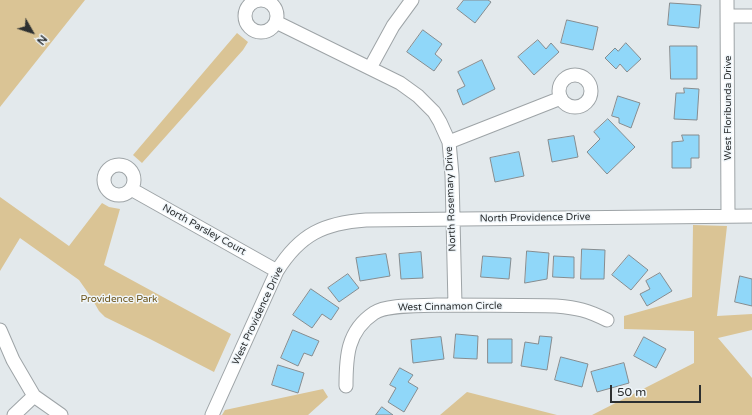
<!DOCTYPE html>
<html>
<head>
<meta charset="utf-8">
<style>
  body { margin:0 }
  #map { position:relative; width:752px; height:415px; overflow:hidden; background:#e3e9ec; font-family:"Varela Round",sans-serif }
  canvas { display:block }
  .north { position:absolute; left:12px; top:12px; width:40px; height:40px; -webkit-text-stroke:3px #f0f6fa; paint-order:stroke; rotate:129deg; font-size:11px; font-weight:700; line-height:16px; text-align:center; color:#2c2f30 }
  .north::after { content:''; display:block; margin:auto; width:14px; height:18px; background:#2c2f30; clip-path:polygon(50% 0,100% 100%,50% 72%,0 100%) }
  .scale { position:absolute; left:610px; top:385px; width:91px; height:18px; box-sizing:border-box; border:2px solid #2c2f30; border-top:0; padding-left:5px; font-size:12px; line-height:14px; white-space:nowrap; color:#2c2f30; -webkit-text-stroke:3px #f0f6fa; paint-order:stroke }
</style>
</head>
<body>
<div id="map">
<canvas width="752" height="415"></canvas>
<div class="north">N</div>
<div class="scale">50 m</div>
</div>
<script>
const context = document.querySelector('canvas').getContext('2d');
context.lineJoin = 'round';
function fillPath(path, color) {
  context.fillStyle = color;
  context.fill(path, 'evenodd');
}
function strokePath(path, color, width, dash) {
  context.strokeStyle = color;
  context.lineWidth = width;
  context.lineCap = dash ? 'butt' : 'round';
  context.setLineDash(dash || []);
  context.stroke(path);
}
function label(font, color, halo, rows, align = 'center') {
  context.font = font + ' "Varela Round",sans-serif';
  context.lineWidth = 3;
  context.setLineDash([]);
  context.textBaseline = 'middle';
  context.strokeStyle = halo;
  context.fillStyle = color;
  for (const [text, x, y, turn = 0] of rows) {
    context.save();
    context.translate(x, y);
    context.rotate((+turn || 0) * Math.PI / 180);
    context.textAlign = isNaN(turn) ? turn : align;
    if (halo) context.strokeText(text, 0, 0);
    context.fillText(text, 0, 0);
    context.restore();
  }
}
const green = new Path2D(`
  M0,0H85L0,107Z
  M237,33L248,42L243,50L142,163L133,155Z
  M0,197L69,246L102,203L109,207L120,209L104,265L231,334L214,372L150,339L105,317L99,311L91,297L79,280L20,238L0,271Z
  M693,225L727,226L717,316L752,314V330L718,338L752,378V415H592L694,363V331L624,329V316L692,297Z
  M323,389L328,397L308,415H222L225,410Z
  M467,392L557,415H440Z`);
const building = new Path2D(`
  M464,0H488L491,2L475,23L457,9Z
  M670,3L701,5L699,28L668,25Z
  M567,20L598,27L593,50L561,43Z
  M423,30L442,44L435,54L442,60L434,71L407,52Z
  M538,40L546,49L551,43L559,52L534,75L518,57Z
  M626,43L641,59L627,72L620,64L616,69L605,58L615,48L618,51Z
  M670,46H697V79H671Z
  M482,60L495,89L463,105L457,90L465,86L458,72Z
  M684,88L699,89L697,120L674,119L676,93H684Z
  M618,96L640,103L631,128L619,123V118L612,116Z
  M608,119L635,147L607,174L587,152L600,139L594,132Z
  M682,135H699V158H691V168H672V142L683,141Z
  M574,136L578,157L552,162L548,140Z
  M519,152L524,176L495,182L490,158Z
  M582,249L605,250L604,279H581Z
  M527,251L549,253L547,279L525,283Z
  M421,252L423,278L401,279L399,254Z
  M386,254L390,276L360,281L356,258Z
  M629,255L648,270L631,290L612,275Z
  M483,256L511,258L509,279L481,277Z
  M554,256L574,257V278L553,277Z
  M660,273L672,291L647,306L640,294L650,289L646,281Z
  M348,274L359,288L339,302L328,288Z
  M740,276L752,279V306L735,302Z
  M311,289L339,308L331,320L322,314L312,328L293,315Z
  M293,330L319,341L312,356L304,353L298,366L281,358Z
  M456,334L478,336L477,359L454,358Z
  M540,336L552,337L547,370L521,366L525,342L538,344Z
  M441,337L444,359L413,363L411,340Z
  M644,337L666,349L656,368L634,356Z
  M488,339H512V363H488Z
  M561,357L588,364L582,387L555,380Z
  M624,363L629,383L597,392L591,372Z
  M278,365L304,373L298,393L272,385Z
  M400,368L413,375L408,382L418,388L404,412L388,402L396,388L390,385Z
  M382,407L393,415H376Z`);
const street = new Path2D(`
  M727,0L728,215
  M245 16a16 16 0 1 1 32 0a16 16 0 1 1-32 0Z
  M728,16H752
  M276,22L400,83L418,96L434,112L440,122L449,142L452,175L455,305
  M370,68L393,26L412,0
  M559 91a16 16 0 1 1 32 0a16 16 0 1 1-32 0Z
  M449,142L561,98
  M104 180a15 15 0 1 1 30 0a15 15 0 1 1-30 0Z
  M131,189L277,271
  M0,330L13,360L34,396L61,415
  M346,386C346,357 347,331 374,313C387,304 421,306 437,305C477,305 516,305 556,306C578,308 587,310 607,320
  M14,415L34,396
  M212,415L277,271C300,234 324,223 366,220L752,216`);
const streetNames = [
  ["West Floribunda Drive",728,108,-90],
  ["North Rosemary Drive",451,199,-92],
  ["North Providence Drive",535,218,-1],
  ["North Parsley Court",204,230,29],
  ["West Cinnamon Circle",450,307,-1],
  ["West Providence Drive",258,316,-65]
];
const parkNames = [
  ["Providence Park",119,299]
];
fillPath(green, '#dac495');
fillPath(building, '#90d7f9');
strokePath(building, '#868c8f', 1);
strokePath(street, '#9ea4a7', 15);
strokePath(street, '#fff', 13);
label('10px', '#2c2f30', '#f0f6fa', streetNames);
label('10px', '#6b5318', '#f0f6fa', parkNames);
</script>
</body>
</html>
